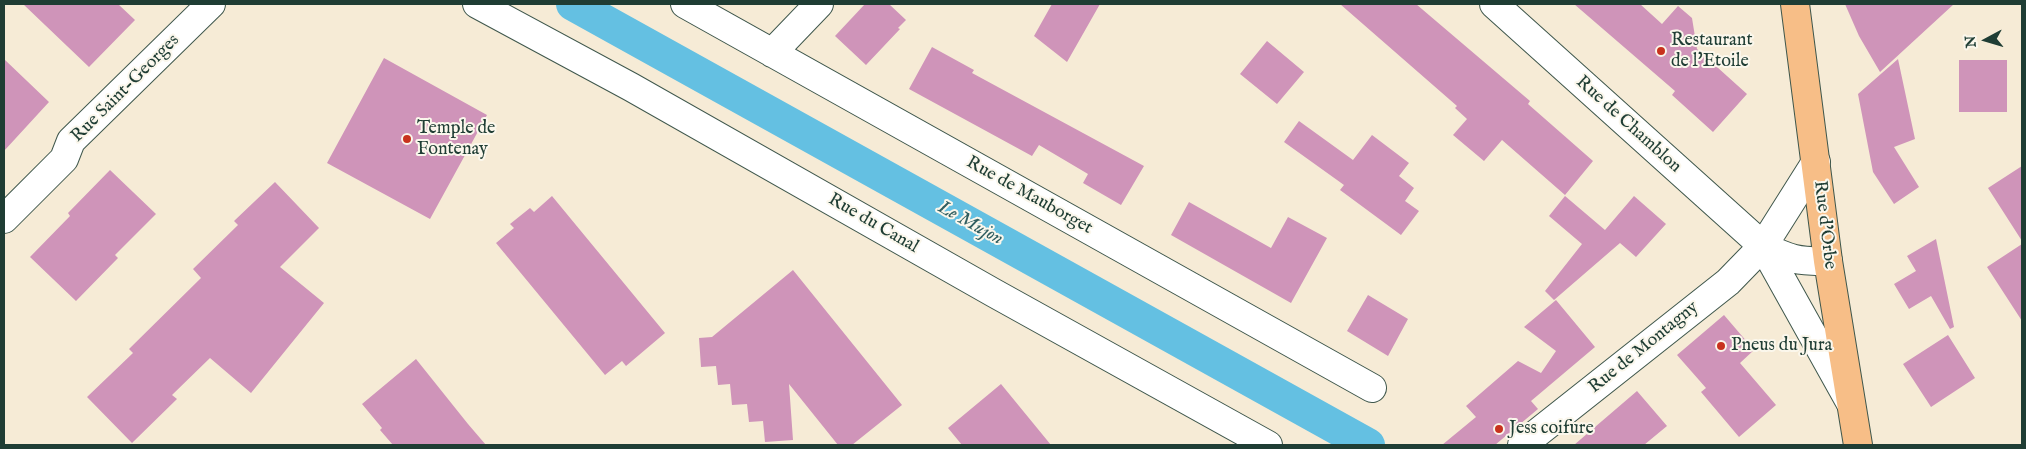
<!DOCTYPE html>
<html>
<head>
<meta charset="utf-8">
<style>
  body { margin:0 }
  #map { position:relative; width:2026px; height:449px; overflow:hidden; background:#f6ebd6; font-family:"IM FELL English",serif }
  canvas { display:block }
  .frame { position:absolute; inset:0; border:5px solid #1f3d34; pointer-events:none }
  .north { position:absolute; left:1961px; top:15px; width:50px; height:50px; -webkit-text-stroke:4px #fbf7ec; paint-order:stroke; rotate:264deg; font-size:14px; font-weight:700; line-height:20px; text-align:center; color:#1f3d34 }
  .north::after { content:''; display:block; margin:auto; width:18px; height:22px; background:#1f3d34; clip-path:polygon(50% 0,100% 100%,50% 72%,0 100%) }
</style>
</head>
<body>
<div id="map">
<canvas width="2026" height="449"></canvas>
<div class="frame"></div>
<div class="north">N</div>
</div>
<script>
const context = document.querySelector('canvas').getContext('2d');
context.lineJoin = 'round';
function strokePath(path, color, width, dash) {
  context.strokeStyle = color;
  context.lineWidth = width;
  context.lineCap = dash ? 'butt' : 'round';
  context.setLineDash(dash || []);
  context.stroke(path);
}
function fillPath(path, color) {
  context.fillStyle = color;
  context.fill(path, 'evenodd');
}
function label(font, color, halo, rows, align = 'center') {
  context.font = font + ' "IM FELL English",serif';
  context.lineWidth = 4;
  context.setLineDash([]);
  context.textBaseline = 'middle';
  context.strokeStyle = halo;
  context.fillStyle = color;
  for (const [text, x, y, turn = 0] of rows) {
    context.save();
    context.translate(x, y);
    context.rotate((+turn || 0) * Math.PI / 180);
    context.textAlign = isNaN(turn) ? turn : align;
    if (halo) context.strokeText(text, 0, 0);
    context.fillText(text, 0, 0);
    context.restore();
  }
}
const canal = new Path2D(`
  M573,4L1368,445`);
const building = new Path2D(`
  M23,4H118L135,20L89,67Z
  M865,4H889L906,20L898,28L900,29L866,65L835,36Z
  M1052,4H1100L1067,62L1034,36Z
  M1340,4H1416L1530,101L1528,104L1593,161L1565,195L1502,140L1484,161L1453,135L1467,119L1455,108L1457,106Z
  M1574,4H1640L1662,24L1678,6L1692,18L1697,49L1747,94L1713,132L1672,95L1675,91Z
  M1845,4H1954L1880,72L1859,36Z
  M1267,41L1304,72L1277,104L1240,74Z
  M932,47L974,70L972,73L1144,166L1121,205L1083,183L1088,174L1039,145L1032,156L909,89Z
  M384,58L487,115L430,219L327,163Z
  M4,59L49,102L4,151Z
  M1898,59L1915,139L1894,147L1919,187L1894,204L1873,172L1858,94Z
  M1959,60H2007V112H1959Z
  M1299,121L1353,160L1372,135L1409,163L1399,176L1414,188L1405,201L1419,211L1401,235L1340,190L1344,185L1284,142Z
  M2022,166V241L1988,188Z
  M110,170L156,214L115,255L118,258L76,301L30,257L70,216L68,213Z
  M275,182L319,228L280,267L324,303L251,393L210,358L172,395L177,399L132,443L87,397L133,353L129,349L201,278L193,269L238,225L234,221Z
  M552,196L665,333L626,366L622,361L605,375L496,243L514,228L510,224L530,208L534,212Z
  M1565,196L1605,230L1634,196L1666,224L1636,257L1620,243L1554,300L1545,291L1582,244L1549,216Z
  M1189,202L1271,248L1288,217L1327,238L1291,303L1171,235Z
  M1936,239L1954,327L1950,329L1931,296L1909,309L1894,284L1916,271L1907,256Z
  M2022,244V321L1987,267Z
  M793,270L902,405L852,445H838L789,384L793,440L765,442L763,421L749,422L747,404L732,405L730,384L718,385L716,366L701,367L699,338L712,337Z
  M1368,295L1408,319L1388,356L1347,331Z
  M1556,300L1595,347L1531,401L1538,409L1495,445H1442L1476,417L1466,406L1518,361L1541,373L1556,351L1524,327Z
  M1724,315L1754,350L1740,363L1776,405L1739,437L1701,392L1706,388L1677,355Z
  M1948,335L1975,378L1931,407L1903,364Z
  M416,359L468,424L486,445H393L380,430L382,428L362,404Z
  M1001,384L1051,445H962L948,428Z
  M1637,391L1667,426L1644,445H1574Z`);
const minor = new Path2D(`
  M477,4L631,87L994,293L1268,445
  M685,4L1372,388
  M1494,4L1763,246C1788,259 1799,262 1828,261
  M772,53L819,4
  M4,219L64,159L71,141L211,4
  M1763,246L1850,402
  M1522,445L1728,282L1763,246L1816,162`);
const major = new Path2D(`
  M1795,4L1828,261L1858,445`);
const markers = [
  [1661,51,5,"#c8321e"],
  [407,139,5,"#c8321e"],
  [1721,346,5,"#c8321e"],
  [1499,429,5,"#c8321e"]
];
const poiNames = [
  ["Restaurant",1671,41],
  ["de l'Etoile",1671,62],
  ["Temple de",417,129],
  ["Fontenay",417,150],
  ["Pneus du Jura",1731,346],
  ["Jess coifure",1509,429]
];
const streetNames = [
  ["Rue Saint-Georges",126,89,-45],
  ["Rue de Chamblon",1628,125,42],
  ["Rue de Mauborget",1029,196,29],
  ["Rue du Canal",873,224,30],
  ["Rue d'Orbe",1824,225,83],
  ["Rue de Montagny",1644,348,-39]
];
const waterNames = [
  ["Le Mujon",970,224,29]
];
strokePath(canal, '#64c0e2', 34);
fillPath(building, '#cf94b9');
strokePath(minor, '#3f574c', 30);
strokePath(major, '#3f574c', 30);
strokePath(minor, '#fff', 28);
strokePath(major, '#f7be87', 28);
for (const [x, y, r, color] of markers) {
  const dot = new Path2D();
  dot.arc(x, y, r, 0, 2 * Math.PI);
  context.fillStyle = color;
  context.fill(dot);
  strokePath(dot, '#fbf7ec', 2);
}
label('18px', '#1f3d34', '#fbf7ec', poiNames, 'left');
label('18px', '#1f3d34', '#fbf7ec', streetNames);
label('italic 19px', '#305e60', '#fbf7ec', waterNames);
</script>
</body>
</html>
